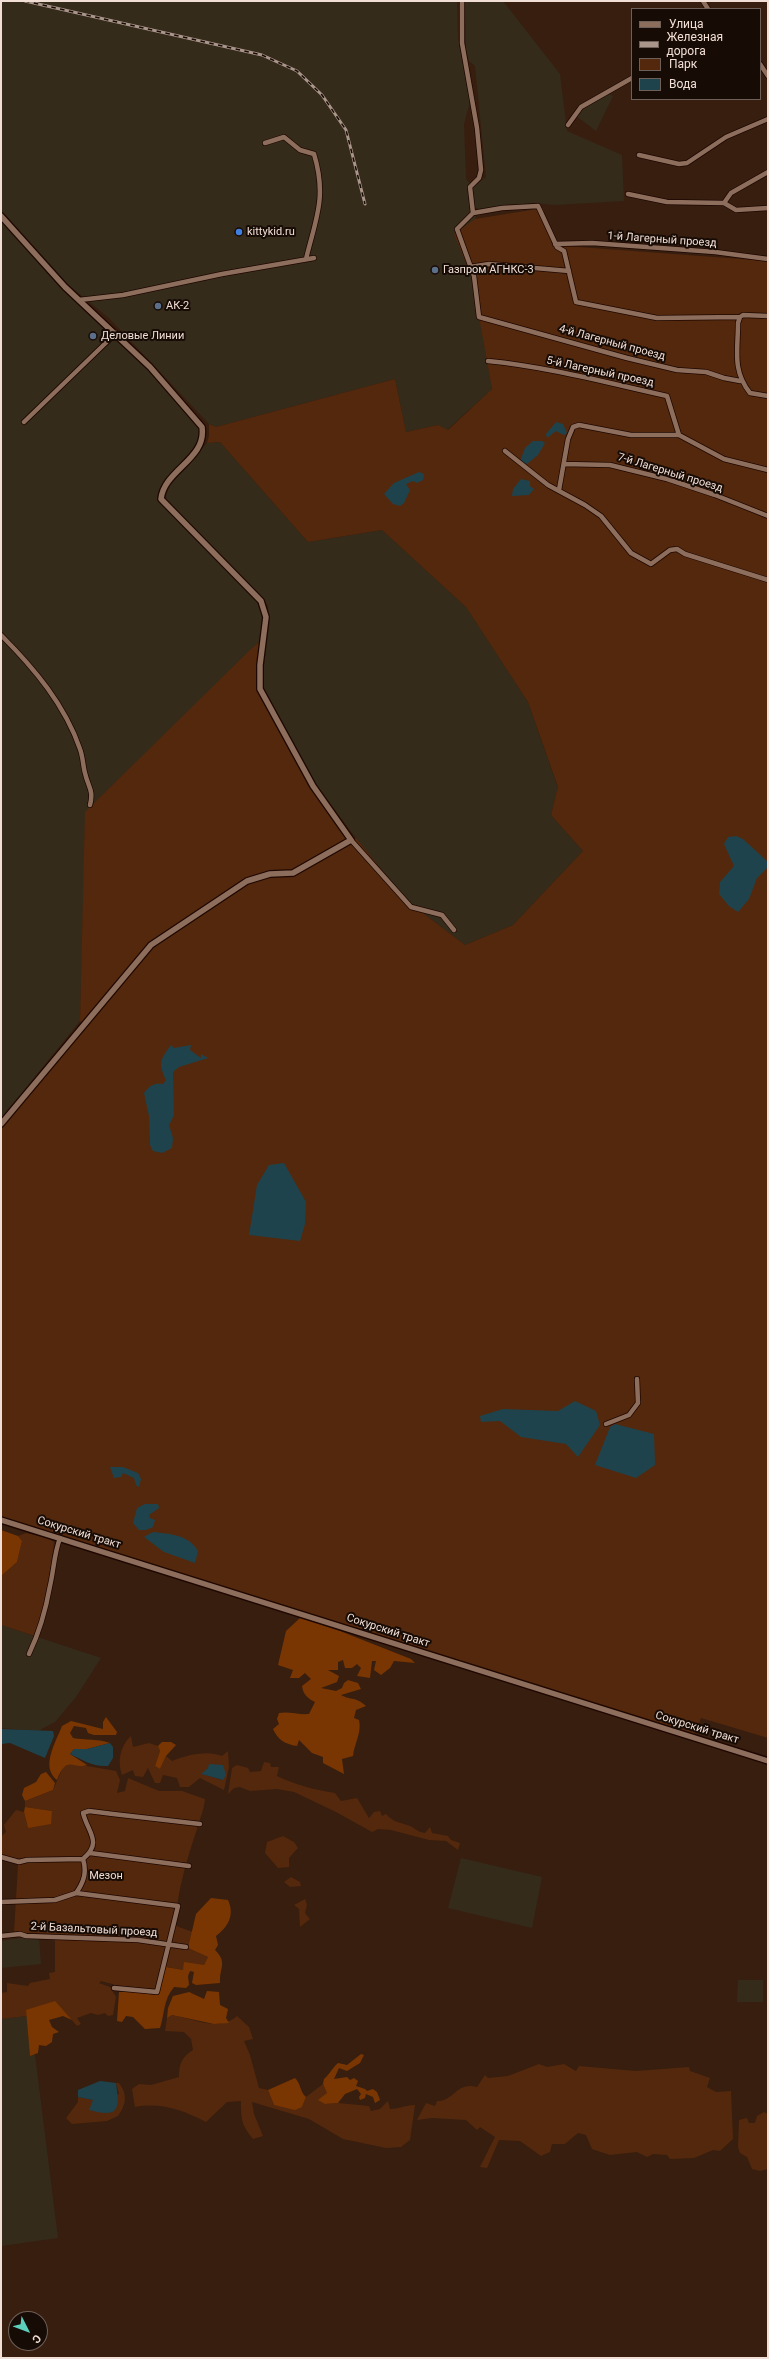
<!DOCTYPE html>
<html>
<head>
<meta charset="utf-8">
<style>
  body { margin:0 }
  #map { position:relative; width:769px; height:2359px; overflow:hidden; background:#371e0f; font-family:Roboto,sans-serif }
  canvas { display:block }
  .frame { position:absolute; inset:0; border:2px solid #f1dfd6; pointer-events:none }
  .legend { position:absolute; left:631px; top:8px; width:130px; height:92px; box-sizing:border-box; background:#170b06; border:1px solid #6e6059; margin:0; padding:5px 7px; list-style:none; font-size:12px; color:#f1dfd6 }
  .legend li { display:flex; align-items:center; gap:8px; height:20px }
  .legend b { width:20px; border:1px solid #6e6059 }
  .north { position:absolute; left:8px; top:2311px; width:40px; height:40px; box-sizing:border-box; background:#170b06; border:1px solid #6e6059; border-radius:50%; rotate:132deg; font-size:11px; font-weight:700; line-height:16px; text-align:center; color:#f1dfd6 }
  .north::after { content:''; display:block; margin:auto; width:14px; height:18px; background:#5bcebc; clip-path:polygon(50% 0,100% 100%,50% 72%,0 100%) }
</style>
</head>
<body>
<div id="map">
<canvas width="769" height="2359"></canvas>
<div class="frame"></div>
<ul class="legend">
<li><b style="height:5px;background:#8d6e5d"></b>Улица</li>
<li><b style="height:5px;background:#aa958a"></b>Железная дорога</li>
<li><b style="height:11px;background:#54280c"></b>Парк</li>
<li><b style="height:11px;background:#1f434c"></b>Вода</li>
</ul>
<div class="north">С</div>
</div>
<script>
const context = document.querySelector('canvas').getContext('2d');
context.lineJoin = 'round';
function fillPath(path, color) {
  context.fillStyle = color;
  context.fill(path, 'evenodd');
}
function strokePath(path, color, width, dash) {
  context.strokeStyle = color;
  context.lineWidth = width;
  context.lineCap = dash ? 'butt' : 'round';
  context.setLineDash(dash || []);
  context.stroke(path);
}
function label(font, color, halo, rows, align = 'center') {
  context.font = font + ' Roboto,sans-serif';
  context.lineWidth = 4;
  context.setLineDash([]);
  context.textBaseline = 'middle';
  context.strokeStyle = halo;
  context.fillStyle = color;
  for (const [text, x, y, turn = 0] of rows) {
    context.save();
    context.translate(x, y);
    context.rotate((+turn || 0) * Math.PI / 180);
    context.textAlign = isNaN(turn) ? turn : align;
    if (halo) context.strokeText(text, 0, 0);
    context.fillText(text, 0, 0);
    context.restore();
  }
}
const industrial = new Path2D(`
  M1,1H457L458,39L470,102L464,124L466,179L473,187L486,177L475,66L469,61L466,48L465,1H503L560,74L567,131L622,155L624,201L554,205L535,203L480,209L476,208L473,280L492,389L447,430L438,425L406,432L395,379L216,427L209,424L110,319L65,282L1,211Z
  M609,94L613,96L596,131L575,115L582,108Z
  M1,220L73,299L107,324L199,428L200,437L195,447L164,483L158,501L254,596L262,612L263,624L259,642L86,812L80,1021L1,1119Z
  M220,442L308,542L382,530L466,607L528,702L558,788L551,815L583,851L513,925L465,945L407,901L356,838L314,782L263,689V672L269,623L268,606L263,598L167,502L166,496L171,483L207,443Z
  M1,1625L101,1658L76,1697L55,1722L38,1731L1,1728Z
  M461,1858L542,1877L532,1928L448,1908Z
  M27,1937H39L41,1964L1,1968V1941Z
  M738,1980H763V2002H737Z
  M27,2016L30,2055H35L58,2238L1,2246V2019Z`);
const green = new Path2D(`
  M543,208L552,245L768,261V1738L701,1718L694,1738L1,1520V1124L83,1024L80,1021L85,812L250,650L259,642H263L260,689L294,752L351,840L356,838L407,901L465,945L513,925L583,851L551,815L558,787L528,702L466,607L382,530L308,542L220,442L207,443L209,436V424L216,427L395,379L406,432L438,425L448,430L492,389L472,278L454,234L475,219Z
  M26,1533L48,1538L54,1542L48,1590L35,1636L1,1625V1576L17,1562L22,1541L18,1536Z
  M131,1736L133,1747L149,1743L158,1746L160,1751L155,1766L160,1769L166,1756L172,1761C187,1755 207,1750 222,1756L228,1751L229,1767L224,1790L200,1778L189,1787H180L177,1778L163,1775L160,1783H155L148,1768L143,1777L135,1776L133,1770L122,1775C117,1762 120,1746 131,1736ZM208,1768L222,1780L202,1774Z
  M264,1762L270,1763L271,1767H279L277,1776C296,1785 315,1790 335,1793L341,1801L357,1798L369,1818L374,1812L380,1811L382,1816L386,1814C394,1823 400,1822 410,1826C416,1829 418,1832 425,1833L430,1827L432,1833L448,1836L451,1840L460,1843L458,1850L446,1841L429,1840L391,1830L378,1829L372,1832L336,1812L294,1792L277,1789L250,1791L240,1787L234,1788L228,1794L232,1768L237,1765L248,1768L250,1772L261,1771Z
  M70,1763L116,1771L120,1780L117,1793L125,1791L128,1778L159,1791H182L205,1799C204,1810 200,1818 197,1829C188,1856 175,1898 176,1926L193,1932L188,1948L208,1957L204,1965L183,1970L161,1966L155,1989L127,1988L101,1981L99,1983L110,1987L116,1997L113,2015L108,2016L105,2013L98,2015L91,2013L77,2018L81,2024L77,2026L62,2009L26,2010L27,2016L1,2019V1993L7,1992V1983L28,1986L30,1983L50,1979L49,1973L55,1972V1935L14,1932L18,1865L1,1859V1837L6,1832L4,1825L16,1810L24,1812L28,1828L52,1811L25,1807V1801L53,1790L63,1767Z
  M283,1836L294,1842L298,1848L289,1858V1867L278,1868L265,1853L267,1842Z
  M291,1877L300,1882L301,1886L290,1887L284,1882Z
  M305,1899L307,1905L305,1913L310,1919L300,1927L299,1909L294,1905Z
  M172,2015C194,2019 219,2032 237,2016L249,2027L253,2039L244,2041L250,2055L259,2088L268,2090L274,2105L302,2107L306,2097L323,2084L327,2093L325,2104L338,2103L369,2106L371,2111L380,2109L388,2101L390,2109C398,2109 406,2105 415,2105L410,2140L401,2147L386,2148L343,2139L309,2119L252,2102L254,2114L263,2136L253,2139C241,2124 241,2119 241,2101L227,2102L206,2122C183,2110 161,2102 135,2107L132,2089L139,2084L151,2085L179,2077C179,2063 182,2057 193,2050L191,2039L184,2032L165,2031L167,2018Z
  M539,2064L547,2067L564,2064L576,2071L579,2066L636,2071L689,2067L690,2071L710,2078L707,2087L716,2092L731,2091L733,2139L720,2151L713,2150L694,2158L670,2159L667,2155L653,2154L647,2157L637,2152L610,2155L592,2149L586,2135L578,2133L565,2144H552L550,2152L541,2156L520,2141L499,2140L487,2168L480,2167L495,2137L480,2127L477,2130L466,2120L432,2118L417,2120L426,2103L435,2106L437,2101C455,2101 456,2081 477,2087L485,2075L488,2078L508,2076Z
  M116,2083H119C128,2094 126,2105 118,2116L107,2121L72,2124L66,2118L78,2102V2097L93,2100L119,2094Z
  M764,2112L768,2114V2169L760,2171L752,2169L747,2157L740,2153L738,2147L739,2120L747,2118L749,2123H755L757,2116Z`);
const forest = new Path2D(`
  M1,1530L18,1536L22,1541L17,1562L1,1576Z
  M300,1618L340,1631L411,1659L415,1663L394,1661L390,1668L381,1675L374,1670L376,1661H372L370,1678L357,1676L361,1668L357,1664L352,1668H345L343,1660L338,1662V1670H328L339,1676L337,1682L321,1688L336,1691L342,1688L344,1683L348,1680L358,1683L361,1689L341,1695C352,1701 355,1696 366,1706L356,1710L354,1718L359,1720C362,1733 354,1744 353,1756L342,1759L344,1774L323,1763V1757L312,1753L299,1740L297,1746C285,1744 278,1740 273,1729L279,1724L277,1719L279,1713C289,1711 298,1715 309,1714L315,1702C307,1698 303,1694 302,1686L311,1679L305,1673L299,1678H290L293,1670L278,1665L286,1631Z
  M106,1717L117,1732L116,1735H94L88,1733L86,1728L74,1726L70,1733L73,1738C84,1740 100,1739 110,1743L87,1749H74L70,1754L87,1765C73,1770 67,1754 57,1780C40,1767 56,1742 62,1726L71,1721L103,1729V1722Z
  M162,1742H171L176,1745L166,1756L160,1769L155,1766L160,1751L158,1746Z
  M46,1772L55,1783L53,1790L25,1801L22,1795L24,1788L36,1782L41,1774Z
  M25,1807L52,1811L51,1824L28,1828L24,1812Z
  M211,1898L228,1900C235,1915 228,1927 216,1936L218,1945L215,1950C228,1963 219,1967 220,1983L196,1985L192,1983L194,1972L190,1971L188,1976L189,1985L186,1988L174,1987C163,2000 165,2013 160,2028L145,2029L133,2017L126,2016L122,2022L117,2021L119,1992L126,1991L157,1995L166,1967L183,1970L184,1962L204,1965L208,1957L188,1948L196,1914Z
  M207,1991L219,1992L220,2005L228,2009L226,2018L229,2023L214,2024L172,2015L167,2018L168,2008L173,1996L189,1992L204,1999Z
  M55,2001L72,2020L63,2016L49,2020L52,2027L59,2032L53,2034L52,2042L46,2046L39,2045L38,2053L30,2056L26,2010Z
  M361,2054L364,2055L360,2063L347,2071L339,2068L334,2079L347,2077L350,2080L354,2078L358,2081L356,2086L365,2089L367,2091L373,2089L377,2092L380,2100L375,2103L373,2097L366,2094L365,2098L360,2100L359,2097L361,2094L357,2089L345,2094L338,2103L325,2104L318,2100L327,2093L323,2084L324,2079C330,2074 332,2068 338,2063L347,2065Z
  M295,2078C301,2084 300,2092 306,2097L302,2107L295,2110L274,2105L268,2090Z`);
const water = new Path2D(`
  M556,422L563,424L567,433L564,435L556,431L547,438L546,434Z
  M533,441H542L545,443L538,455L527,464L520,461L525,448Z
  M419,472L424,474L423,480L417,483L413,481L406,484L410,490L404,503L400,506L393,504L384,494L394,483Z
  M521,479L530,481V486L534,489L529,495L512,496L513,489Z
  M736,836L743,839L768,862V867L757,878L749,899L738,912L729,906L719,894L720,882L734,866L724,844L728,837Z
  M171,1045L174,1048L191,1045L190,1050L201,1058V1054L208,1058L179,1067L173,1072L174,1115L169,1125L173,1138L172,1148L162,1153L153,1151L150,1145L149,1116L144,1093C150,1085 154,1083 163,1084L166,1080C158,1063 160,1060 171,1045Z
  M284,1163L306,1202L305,1224L300,1241L249,1235L257,1185L269,1165Z
  M575,1401L596,1411L600,1425L578,1457L566,1444L521,1437L500,1421L481,1422L480,1416L503,1409L558,1411Z
  M615,1424L654,1434L655,1465L636,1478L595,1465L610,1427Z
  M110,1467H123L138,1473L141,1479L139,1487L136,1485L134,1478L123,1473L121,1477L114,1478Z
  M145,1504H158L159,1508L149,1515L150,1518L155,1520L153,1527L146,1530H139L133,1523L137,1508Z
  M153,1532C171,1534 189,1535 198,1551L195,1563L164,1552L144,1537Z
  M2,1729L53,1731L54,1736L45,1758L10,1743L2,1744Z
  M110,1743L113,1747V1758L108,1766C93,1767 83,1760 70,1754L74,1749H87Z
  M209,1764L223,1765L226,1775L223,1780L201,1774L208,1768Z
  M100,2081L116,2083C120,2110 119,2118 89,2110L93,2100L78,2097V2090Z`);
const minor = new Path2D(`
  M462,1V43L477,128L481,170L479,178L470,187L473,213
  M703,1L708,9
  M760,64L768,76
  M568,125L581,107L632,78
  M265,143L284,137L300,150L314,154C327,197 316,218 306,259
  M639,155L679,164L687,163L726,137L768,119
  M628,194L667,202L724,203L736,210L768,208
  M724,203L731,193L768,172
  M555,244L592,243L715,252L768,259
  M470,267L489,264L569,271
  M79,300L123,295L222,274L314,258
  M740,317L743,315L768,316
  M488,361C549,367 608,383 667,396L679,435
  M740,381L724,378L706,372L677,370L627,358L479,317L474,276L457,229L473,213L502,208L538,206L557,247L564,251L576,302L657,318L740,317L738,323C738,351 732,370 750,393L768,396
  M24,422L116,333
  M505,451L548,485L585,505L601,516L631,553L651,564L670,550L677,549L685,554L768,580
  M564,464L610,465L667,479L715,495L768,516
  M559,490L568,439L573,427L579,425L631,435H679L724,459L768,470
  M1,635C34,668 65,705 80,749C83,757 83,766 85,773C88,787 94,790 90,805
  M351,840L411,907L442,915L454,930
  M606,1424L629,1415L638,1403L637,1379
  M29,1654C39,1633 46,1609 50,1586C54,1569 54,1554 60,1538
  M90,1853L189,1866
  M1,1857L19,1862L27,1860L83,1859
  M76,1893C84,1882 87,1872 83,1859C103,1842 88,1833 83,1813L89,1811L113,1814L200,1824
  M1,1902L55,1900L76,1893L178,1906L157,1992L114,1988
  M1,1936L20,1934L26,1936L138,1940L186,1947`);
const tertiary = new Path2D(`
  M1,216L65,287L150,367L202,427C207,459 164,470 161,499L261,601L266,617L260,665V689L313,786L351,840L293,873L270,874L247,881L151,945L1,1124
  M1,1520L768,1761`);
const rail = new Path2D(`
  M25,1L262,55L297,71L322,95L346,130L365,204`);
const markers = [
  [239,232,4,"#3f7fe0"],
  [435,270,4,"#5c6f8a"],
  [158,306,4,"#5c6f8a"],
  [93,336,4,"#5c6f8a"]
];
const poiNames = [
  ["kittykid.ru",247,232],
  ["Газпром АГНКС-3",443,270],
  ["АК-2",166,306],
  ["Деловые Линии",101,336]
];
const streetNames = [
  ["1-й Лагерный проезд",662,240,4],
  ["4-й Лагерный проезд",612,343,15],
  ["5-й Лагерный проезд",600,372,12],
  ["7-й Лагерный проезд",670,473,17],
  ["Сокурский тракт",79,1533,17],
  ["Сокурский тракт",388,1631,18],
  ["Сокурский тракт",697,1728,17],
  ["2-й Базальтовый проезд",94,1930,3]
];
const parkNames = [
  ["Мезон",106,1876]
];
fillPath(industrial, '#352b1b');
fillPath(green, '#54280c');
fillPath(forest, '#7a3602');
fillPath(water, '#1f434c');
strokePath(minor, '#1e0700', 6);
strokePath(tertiary, '#1e0700', 8);
strokePath(minor, '#8d6e5d', 4.5);
strokePath(tertiary, '#8d6e5d', 5.5);
strokePath(rail, '#aa958a', 3);
strokePath(rail, '#170b06', 1.5, [4.5]);
for (const [x, y, r, color] of markers) {
  const dot = new Path2D();
  dot.arc(x, y, r, 0, 2 * Math.PI);
  context.fillStyle = color;
  context.fill(dot);
  strokePath(dot, '#170b06', 1.5);
}
label('11px', '#f1dfd6', '#170b06', poiNames, 'left');
label('11px', '#f1dfd6', '#170b06', streetNames);
label('11px', '#f1dcd0', '#170b06', parkNames);
</script>
</body>
</html>
